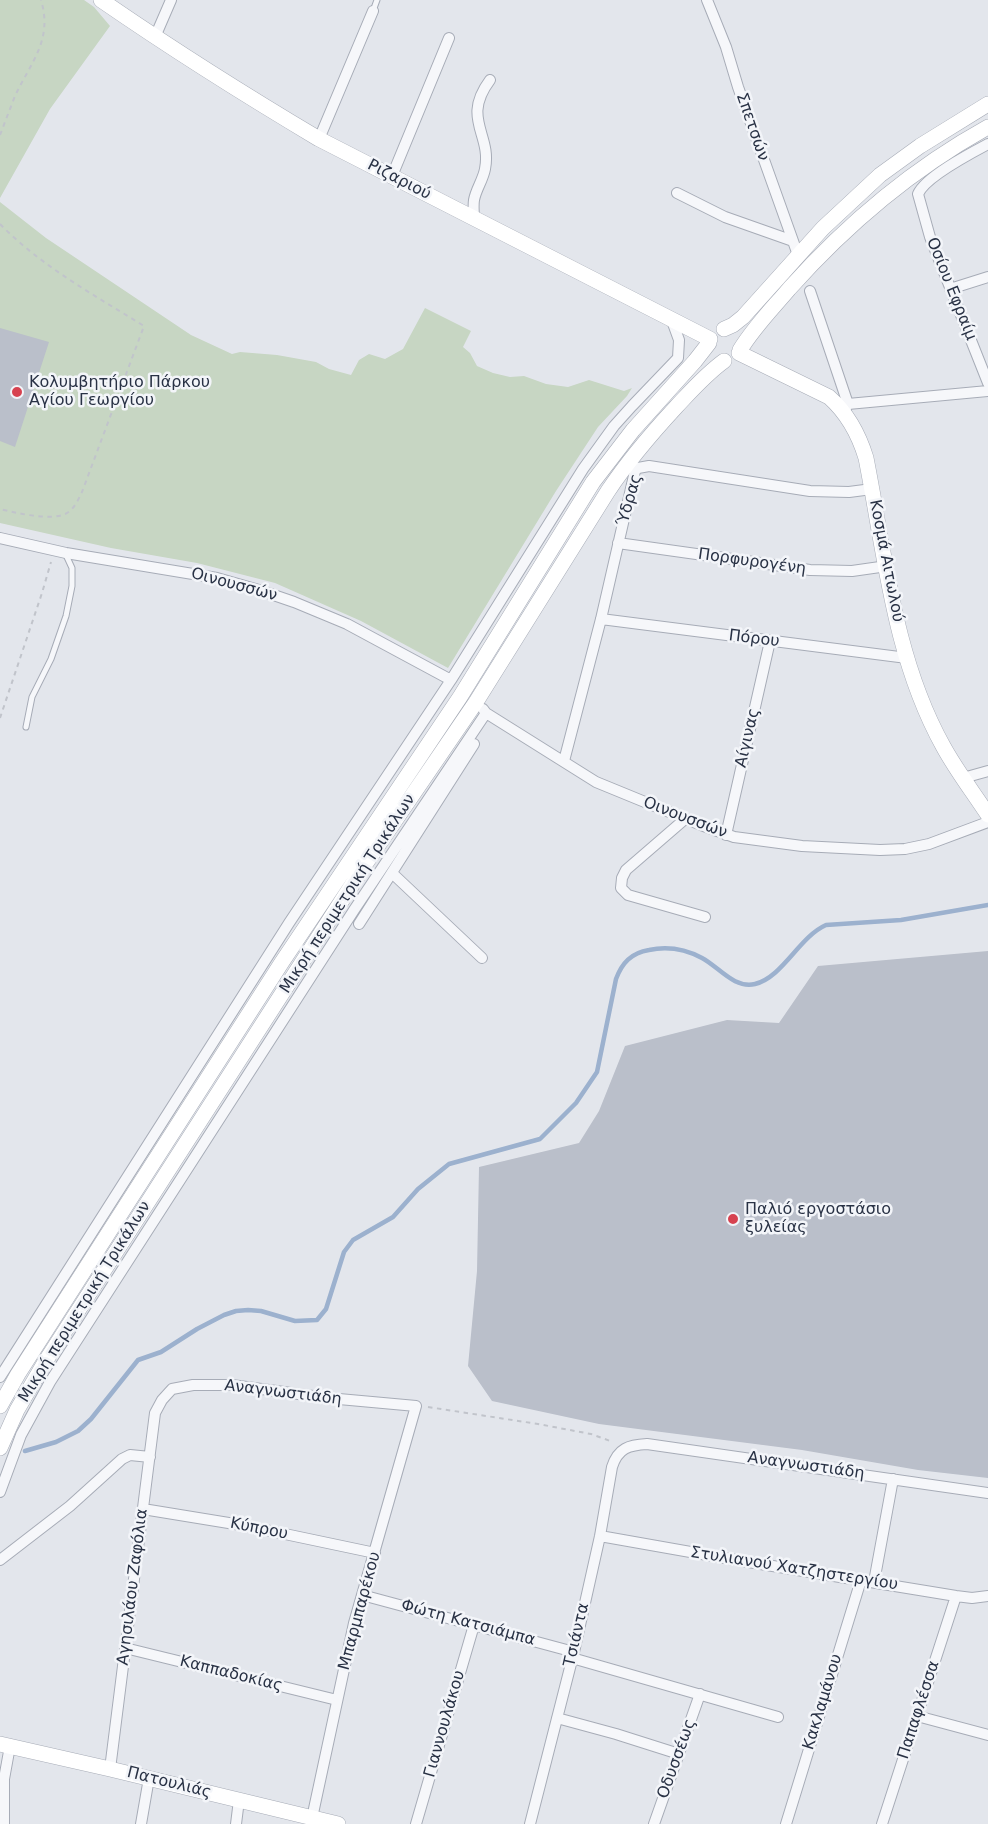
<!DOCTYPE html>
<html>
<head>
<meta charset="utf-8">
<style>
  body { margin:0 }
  canvas { display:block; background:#e3e6ec }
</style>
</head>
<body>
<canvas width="988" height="1824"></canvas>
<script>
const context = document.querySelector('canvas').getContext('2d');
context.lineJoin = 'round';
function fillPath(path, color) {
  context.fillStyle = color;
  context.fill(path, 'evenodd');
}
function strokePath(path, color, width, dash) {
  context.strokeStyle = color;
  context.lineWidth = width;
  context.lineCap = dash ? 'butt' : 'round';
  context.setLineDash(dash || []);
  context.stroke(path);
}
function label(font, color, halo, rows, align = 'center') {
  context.font = font + ' "DejaVu Sans",sans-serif';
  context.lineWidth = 5;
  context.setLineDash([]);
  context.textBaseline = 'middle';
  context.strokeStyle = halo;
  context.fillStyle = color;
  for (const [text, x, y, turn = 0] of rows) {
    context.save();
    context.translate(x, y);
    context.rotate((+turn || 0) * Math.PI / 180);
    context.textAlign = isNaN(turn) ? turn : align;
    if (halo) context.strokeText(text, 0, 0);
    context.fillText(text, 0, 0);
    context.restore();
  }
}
const green = new Path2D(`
  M0,0H84L94,7L110,26L50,109L0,198Z
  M0,202L46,238L191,335L232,354L240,352L277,355L316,362L329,369L351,375L359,360L369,354L385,359L403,349L425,308L471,331L463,347L470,353L477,366L493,373L510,377L524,376L546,384L568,387L589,380L624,391L632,388L627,396L598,427L556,491L448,668L361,621L275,583L197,563L111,548L0,523Z`);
const stream = new Path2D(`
  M25,1451L56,1442L78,1431L91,1419L138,1360L161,1352L197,1329L224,1315L236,1311L248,1310L261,1311L295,1321L317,1320L326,1309L344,1252L353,1240L393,1217L418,1189L449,1164L540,1139L576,1103L597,1072L616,979C622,963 631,953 649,950C668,946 685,949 702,958C719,967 734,989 755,984C783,977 799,937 826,925L901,920L988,905`);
const building = new Path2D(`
  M0,328L49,342L15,447L0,441Z
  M988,951V1478L918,1470L802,1450L599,1424L492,1401L468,1366L477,1271L479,1167L579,1143L599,1111L625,1046L727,1020L779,1023L818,966Z`);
const path = new Path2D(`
  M0,135C5,122 10,109 15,96C31,62 53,40 41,0
  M0,224C41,266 94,295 144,326L82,492C78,500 74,510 65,514C49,521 17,513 0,509
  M0,718L42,593L51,562
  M428,1407L538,1424L591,1434L613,1442`);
const lane = new Path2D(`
  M373,11L377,0
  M26,727L32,697L51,659L66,616L72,586V568L66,555`);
const street = new Path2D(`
  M707,0L726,47L738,87L798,255
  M155,37L171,0
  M319,139L373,11
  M988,144C971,153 925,177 918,194L930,237L988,383
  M392,176L449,38
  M677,193L725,217L793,241
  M474,219C474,213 473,206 474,200C476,189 483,180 485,169C492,134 461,119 490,80
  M950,289L988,277
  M810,291L848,404L845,410
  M848,404L988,391
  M0,538L66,553L217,578L259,590L294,602L347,624L451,680
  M618,543L810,570L852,571L887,566
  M601,619L907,658
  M483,709L486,713L596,782L701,825L734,837L802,846L880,850L905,849L929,844L988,822
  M564,761L601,619L635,471L638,468L649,466L810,491L849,492L872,489
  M963,778L988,771
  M685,819L626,870L622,878L621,888L628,895L705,917
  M726,835L770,641
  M392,873L482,958
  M359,924L474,744
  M0,1377L289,923L451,680L583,469L614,426L632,406L678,358L679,340L671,318
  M0,1492L21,1435L50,1382L354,910L486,713
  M143,1509L247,1526L375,1553
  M600,1536L730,1559L956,1596L972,1598L988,1596
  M0,1560L70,1506L122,1459L130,1455L150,1457
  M874,1582L893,1479
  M362,1595L574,1652
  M125,1648L337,1700
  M572,1658L778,1717
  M917,1716L988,1735
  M557,1718L616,1734L679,1754
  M110,1769L155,1413L162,1400L172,1389L193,1385H232L328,1398L416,1406L354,1623L312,1818
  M4,1824V1779L10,1746
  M141,1824L149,1778
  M236,1824L239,1800
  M416,1824L474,1625
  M530,1824L574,1652L600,1536L612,1467C618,1448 629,1445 647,1444L988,1493
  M654,1824L700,1694
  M786,1824L861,1580
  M882,1824L956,1596`);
const secondary = new Path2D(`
  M101,0C172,49 245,95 319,139L710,339
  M724,329L733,325L743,317L823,228L880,175L920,146L988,104
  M740,350C754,327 772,309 789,289C847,224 912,169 988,127
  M739,353L829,397C847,413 859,435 866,458C885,554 894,658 943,746C956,770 973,792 988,815
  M0,1406L18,1374L282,962L460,697L593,482L633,430L695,361L709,343
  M0,1448L17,1410L45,1362L366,863L476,702L608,491C628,461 651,434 676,407C692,390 706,374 724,361
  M0,1744L110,1769L338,1824`);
const markers = [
  [17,392,6,"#d74250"],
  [733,1219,6,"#d74250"]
];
const streetNames = [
  ["Σπετσών",752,127,71],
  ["Ριζαριού",399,180,27],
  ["Οσίου Εφραίμ",951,289,68],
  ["Ύδρας",630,500,-74],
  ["Κοσμά Αιτωλού",886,561,79],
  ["Πορφυρογένη",752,562,8],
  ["Οινουσσών",234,585,15],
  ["Πόρου",754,639,7],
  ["Αίγινας",748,738,-77],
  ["Οινουσσών",685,818,21],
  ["Μικρή περιμετρική Τρικάλων",348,894,-57],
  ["Μικρή περιμετρική Τρικάλων",85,1302,-58],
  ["Αναγνωστιάδη",283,1393,7],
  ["Αναγνωστιάδη",806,1466,8],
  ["Κύπρου",259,1529,11],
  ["Στυλιανού Χατζηστεργίου",794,1569,9],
  ["Αγησιλάου Ζαφόλια",133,1587,-83],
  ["Μπαρμπαρέκου",360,1611,-75],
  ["Φώτη Κατσιάμπα",468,1623,15],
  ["Τσιάντα",577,1635,-77],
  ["Καππαδοκίας",231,1674,14],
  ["Κακλαμάνου",823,1702,-73],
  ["Παπαφλέσσα",919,1710,-72],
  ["Γιαννουλάκου",445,1724,-74],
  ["Οδυσσέως",677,1759,-70],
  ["Πατουλιάς",169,1783,14]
];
const poiNames = [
  ["Κολυμβητήριο Πάρκου",29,383],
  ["Αγίου Γεωργίου",29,401],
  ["Παλιό εργοστάσιο",745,1210],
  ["ξυλείας",745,1228]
];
fillPath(green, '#c7d6c3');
strokePath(stream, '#9cb1ce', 4.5);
fillPath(building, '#babfca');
strokePath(lane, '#a7acb7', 7);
strokePath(street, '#a7acb7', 12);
strokePath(secondary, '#a7acb7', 16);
strokePath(path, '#c1c4cb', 2, [4.5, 4.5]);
strokePath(lane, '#f6f7fa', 5);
strokePath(street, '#f6f7fa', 10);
strokePath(secondary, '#fff', 15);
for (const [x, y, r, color] of markers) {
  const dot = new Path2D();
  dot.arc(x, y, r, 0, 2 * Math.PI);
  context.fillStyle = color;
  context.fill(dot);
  strokePath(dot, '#f3f5f9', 2);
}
label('16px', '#293245', '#f3f5f9', streetNames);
label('16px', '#293245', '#f3f5f9', poiNames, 'left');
</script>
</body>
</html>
